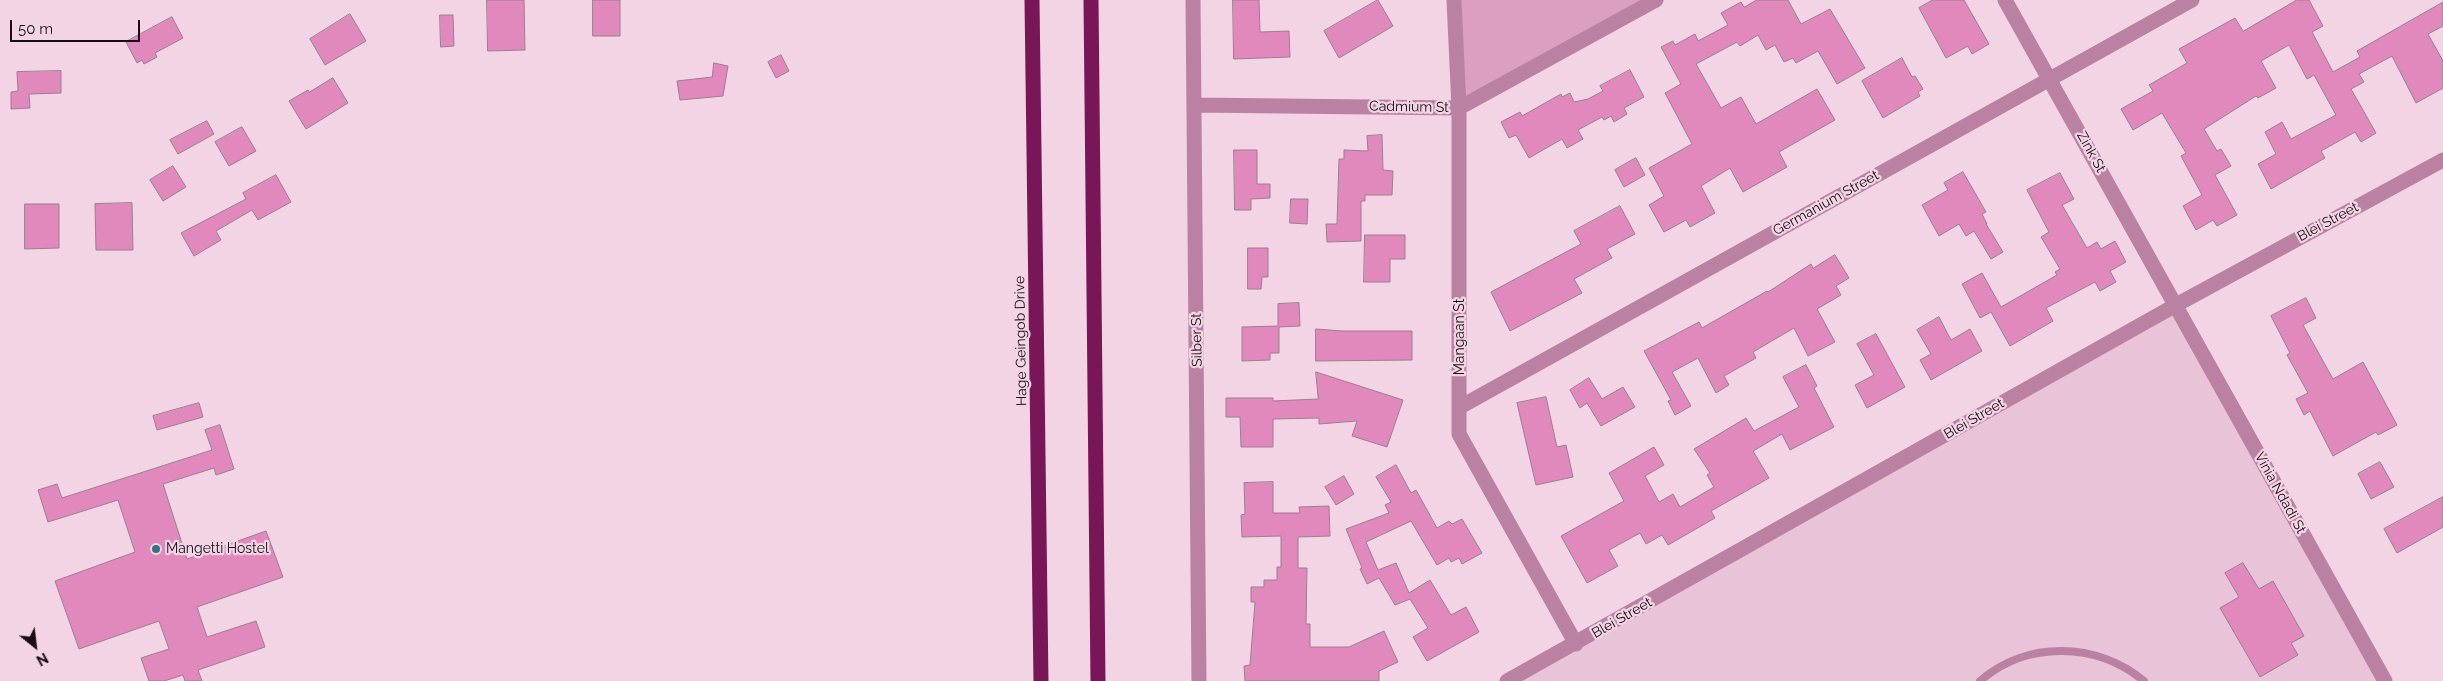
<!DOCTYPE html>
<html>
<head>
<meta charset="utf-8">
<style>
  body { margin:0 }
  #map { position:relative; width:2443px; height:681px; overflow:hidden; background:#f3d4e5; font-family:Raleway,sans-serif }
  canvas { display:block }
  .north { position:absolute; left:10px; top:621px; width:50px; height:50px; -webkit-text-stroke:4px #f3d4e5; paint-order:stroke; rotate:151deg; font-size:14px; font-weight:700; line-height:20px; text-align:center; color:#170d12 }
  .north::after { content:''; display:block; margin:auto; width:18px; height:22px; background:#170d12; clip-path:polygon(50% 0,100% 100%,50% 72%,0 100%) }
  .scale { position:absolute; left:10px; top:20px; width:130px; height:22px; box-sizing:border-box; border:2px solid #170d12; border-top:0; padding-left:6px; font-size:15px; line-height:18px; white-space:nowrap; color:#170d12; -webkit-text-stroke:4px #f3d4e5; paint-order:stroke }
</style>
</head>
<body>
<div id="map">
<canvas width="2443" height="681"></canvas>
<div class="north">N</div>
<div class="scale">50 m</div>
</div>
<script>
const context = document.querySelector('canvas').getContext('2d');
context.lineJoin = 'round';
function fillPath(path, color) {
  context.fillStyle = color;
  context.fill(path, 'evenodd');
}
function strokePath(path, color, width, dash) {
  context.strokeStyle = color;
  context.lineWidth = width;
  context.lineCap = dash ? 'butt' : 'round';
  context.setLineDash(dash || []);
  context.stroke(path);
}
function label(font, color, halo, rows, align = 'center') {
  context.font = font + ' Raleway,sans-serif';
  context.lineWidth = 4.5;
  context.setLineDash([]);
  context.textBaseline = 'middle';
  context.strokeStyle = halo;
  context.fillStyle = color;
  for (const [text, x, y, turn = 0] of rows) {
    context.save();
    context.translate(x, y);
    context.rotate((+turn || 0) * Math.PI / 180);
    context.textAlign = isNaN(turn) ? turn : align;
    if (halo) context.strokeText(text, 0, 0);
    context.fillText(text, 0, 0);
    context.restore();
  }
}
const built = new Path2D(`
  M2176,305L2385,681H1509Z`);
const green = new Path2D(`
  M1454,0H1656L1459,108Z`);
const building = new Path2D(`
  M487,0H524L525,50L488,51Z
  M593,0H620V36H593Z
  M1233,0H1259L1260,32L1289,31L1290,57L1234,59Z
  M1378,0L1393,26L1339,58L1324,31Z
  M1757,0H1788L1801,24L1830,9L1865,68L1837,84L1818,51L1796,63L1793,58L1784,62L1775,45L1766,50L1758,35L1740,46L1737,42L1696,64L1721,108L1741,97L1756,124L1817,89L1835,120L1779,152L1787,167L1743,192L1730,168L1701,186L1715,213L1690,227L1686,220L1664,232L1649,205L1664,196L1649,168L1692,144L1665,93L1681,84L1661,47L1673,41L1675,45L1695,34L1698,41L1728,25L1721,13L1741,2L1744,7Z
  M1933,0H1964L1989,44L1972,54L1968,46L1946,58L1919,8Z
  M2297,0H2309L2323,26L2312,32L2333,72L2360,57L2357,51L2443,2V26L2428,34L2443,61V88L2416,103L2392,56L2359,74L2364,82L2351,89L2376,133L2361,142L2355,132L2321,151L2325,158L2271,189L2258,164L2276,154L2265,132L2282,122L2291,139L2336,115L2314,75L2307,79L2289,45L2261,61L2276,88L2258,98L2256,96L2204,129L2217,151L2221,149L2231,166L2215,175L2237,215L2217,226L2213,220L2196,230L2183,206L2202,195L2181,156L2186,153L2162,113L2133,130L2121,109L2153,91L2149,85L2187,63L2179,49L2235,18L2243,31Z
  M350,14L366,41L325,65L310,39Z
  M440,15H453L454,46L441,47Z
  M172,17L183,38L155,53L157,57L144,64L142,60L137,63L126,42Z
  M781,55L789,71L776,78L768,62Z
  M1902,58L1912,77L1915,76L1923,89L1918,92L1920,96L1883,118L1862,81Z
  M714,63L728,66L723,96L680,100L677,81L712,77Z
  M1630,70L1644,97L1624,108L1627,114L1614,122L1611,116L1604,120L1602,117L1578,130L1583,139L1567,148L1562,139L1529,158L1516,135L1509,138L1501,122L1520,112L1522,116L1561,94L1562,97L1570,93L1574,102L1588,99L1603,91L1600,86Z
  M61,71V93L29,94L30,108L11,109V92L18,91L17,72Z
  M333,78L348,103L306,129L289,101L308,90L309,92Z
  M207,121L214,134L178,154L170,140Z
  M242,127L256,151L229,166L215,142Z
  M1382,135L1383,170L1393,171L1392,195H1365V201H1361V241L1327,242L1326,224H1337L1339,159H1344V150L1368,151L1367,136Z
  M1234,150H1257V184H1270V198L1251,199V210H1235Z
  M1636,158L1645,175L1624,187L1615,170Z
  M173,166L186,187L163,201L150,180Z
  M1963,172L1986,212L1982,214L1987,224H1986L2003,252L1991,259L1974,231L1966,236L1959,224L1939,236L1922,205L1948,190L1944,183Z
  M2060,173L2074,199L2062,205L2087,248L2097,242L2101,249L2115,241L2126,262L2110,271L2116,282L2100,291L2095,282L2046,308L2053,321L2010,346L1991,312L1980,318L1962,284L1982,273L2001,307L2057,275L2055,272L2060,269L2041,237L2049,232L2027,190Z
  M276,175L291,202L258,220L252,210L216,231L221,240L194,256L181,233L246,199L243,193Z
  M1291,199H1308L1307,224L1290,223Z
  M132,203L133,250H96L95,204Z
  M25,204H59V248L25,249Z
  M1620,206L1635,234L1607,249L1612,258L1574,279L1582,293L1510,331L1491,292L1581,244L1574,231Z
  M1365,235H1405V259H1390V282H1364Z
  M1248,248H1268V277H1262L1261,289H1248Z
  M1835,255L1849,278L1836,286L1841,295L1817,309L1835,342L1808,356L1794,328L1753,352L1756,358L1724,376L1729,385L1716,393L1698,358L1672,372L1691,406L1675,415L1668,401L1671,400L1644,351L1699,322L1702,328L1767,291L1768,292L1811,264L1813,268Z
  M2306,298L2316,318L2303,325L2333,379L2363,362L2397,425L2378,435L2376,432L2333,456L2310,411L2304,415L2296,399L2308,393L2287,355L2290,353L2271,316Z
  M1299,303L1300,326L1279,327V353H1270V360L1242,361V327L1278,326V304Z
  M1939,317L1951,340L1970,329L1982,351L1931,380L1920,360L1931,354L1917,330Z
  M1316,329L1342,331H1412V360L1316,361Z
  M1876,334L1905,387L1867,408L1855,385L1874,375L1857,344Z
  M1806,365L1817,386L1814,388L1834,427L1790,450L1782,434L1753,451L1769,478L1711,511L1715,518L1668,545L1662,535L1646,544L1640,533L1609,550L1618,566L1587,583L1561,536L1624,501L1609,473L1654,447L1664,465L1645,476L1659,502L1673,494L1680,507L1714,487L1707,475L1710,473L1694,449L1746,418L1754,431L1799,407L1783,377Z
  M1316,372L1403,400L1387,447L1352,436L1357,421L1319,424V418L1273,419V447H1241L1240,417H1226V398H1273V401L1318,399Z
  M1589,378L1602,399L1623,387L1635,407L1601,426L1587,403L1580,408L1570,390Z
  M1546,397L1557,447L1566,445L1573,477L1536,485L1517,403Z
  M199,403L203,417L157,430L153,416Z
  M220,425L234,469L216,475L214,468L163,484L187,559L266,531L283,577L197,607L207,637L256,621L265,647L198,670L202,681H185L183,675L164,681H149L141,658L169,649L159,621L79,649L55,581L135,552L118,500L48,522L38,490L57,484L62,498L212,450L205,430Z
  M2380,462L2394,487L2371,499L2358,474Z
  M1396,465L1411,493L1416,490L1437,528L1449,521L1452,524L1462,519L1482,553L1462,564L1459,558L1451,562L1449,558L1437,565L1411,521L1366,542L1378,570L1396,563L1409,593L1430,580L1451,615L1466,607L1479,632L1427,661L1413,637L1428,628L1410,599L1395,605L1379,578L1367,584L1360,569L1362,568L1346,529L1389,513L1385,505L1391,502L1376,477Z
  M1344,476L1354,494L1336,505L1325,487Z
  M1273,482V513H1300L1299,507L1329,506L1330,536L1298,537V568H1307L1306,624H1310V647H1349L1384,631L1398,662L1379,671V681H1245L1244,666L1250,665L1255,602H1251V587H1264V580H1277V567H1281V536L1242,537L1241,515L1245,514L1244,483Z
  M2443,497V527L2397,553L2384,529Z
  M2243,563L2259,589L2273,581L2304,636L2291,643L2298,655L2260,677L2220,608L2239,597L2225,573Z`);
const lane = new Path2D(`
  M1980,681C2027,640 2097,642 2144,681`);
const street = new Path2D(`
  M1193,0L1199,681
  M1454,0L1459,108V434L1576,644
  M2005,0L2385,681
  M1195,105L1459,108L1656,0
  M1460,407L2192,0
  M1507,681L2176,305L2443,160`);
const highway = new Path2D(`
  M1032,0L1041,681
  M1091,0L1098,681`);
const markers = [
  [156,549,5,"#2e7580"]
];
const streetNames = [
  ["Cadmium St",1409,107,1],
  ["Zink St",2091,152,61],
  ["Germanium Street",1826,203,-29],
  ["Blei Street",2328,222,-28],
  ["Mangaan St",1460,337,-90],
  ["Silber St",1197,340,-91],
  ["Hage Geingob Drive",1021,341,-91],
  ["Blei Street",1974,419,-30],
  ["Vinia Ndadi St",2280,493,61],
  ["Blei Street",1622,618,-30]
];
const poiNames = [
  ["Mangetti Hostel",166,549]
];
fillPath(built, '#e9c4d8');
fillPath(green, '#db9fc1');
fillPath(building, '#e189bc');
strokePath(building, '#9a7e8d', 1);
strokePath(lane, '#bb81a2', 8);
strokePath(street, '#bb81a2', 15);
strokePath(highway, '#781658', 15);
for (const [x, y, r, color] of markers) {
  const dot = new Path2D();
  dot.arc(x, y, r, 0, 2 * Math.PI);
  context.fillStyle = color;
  context.fill(dot);
  strokePath(dot, '#f3d4e5', 2);
}
label('14px', '#170d12', '#f3d4e5', streetNames);
label('14px', '#170d12', '#f3d4e5', poiNames, 'left');
</script>
</body>
</html>
